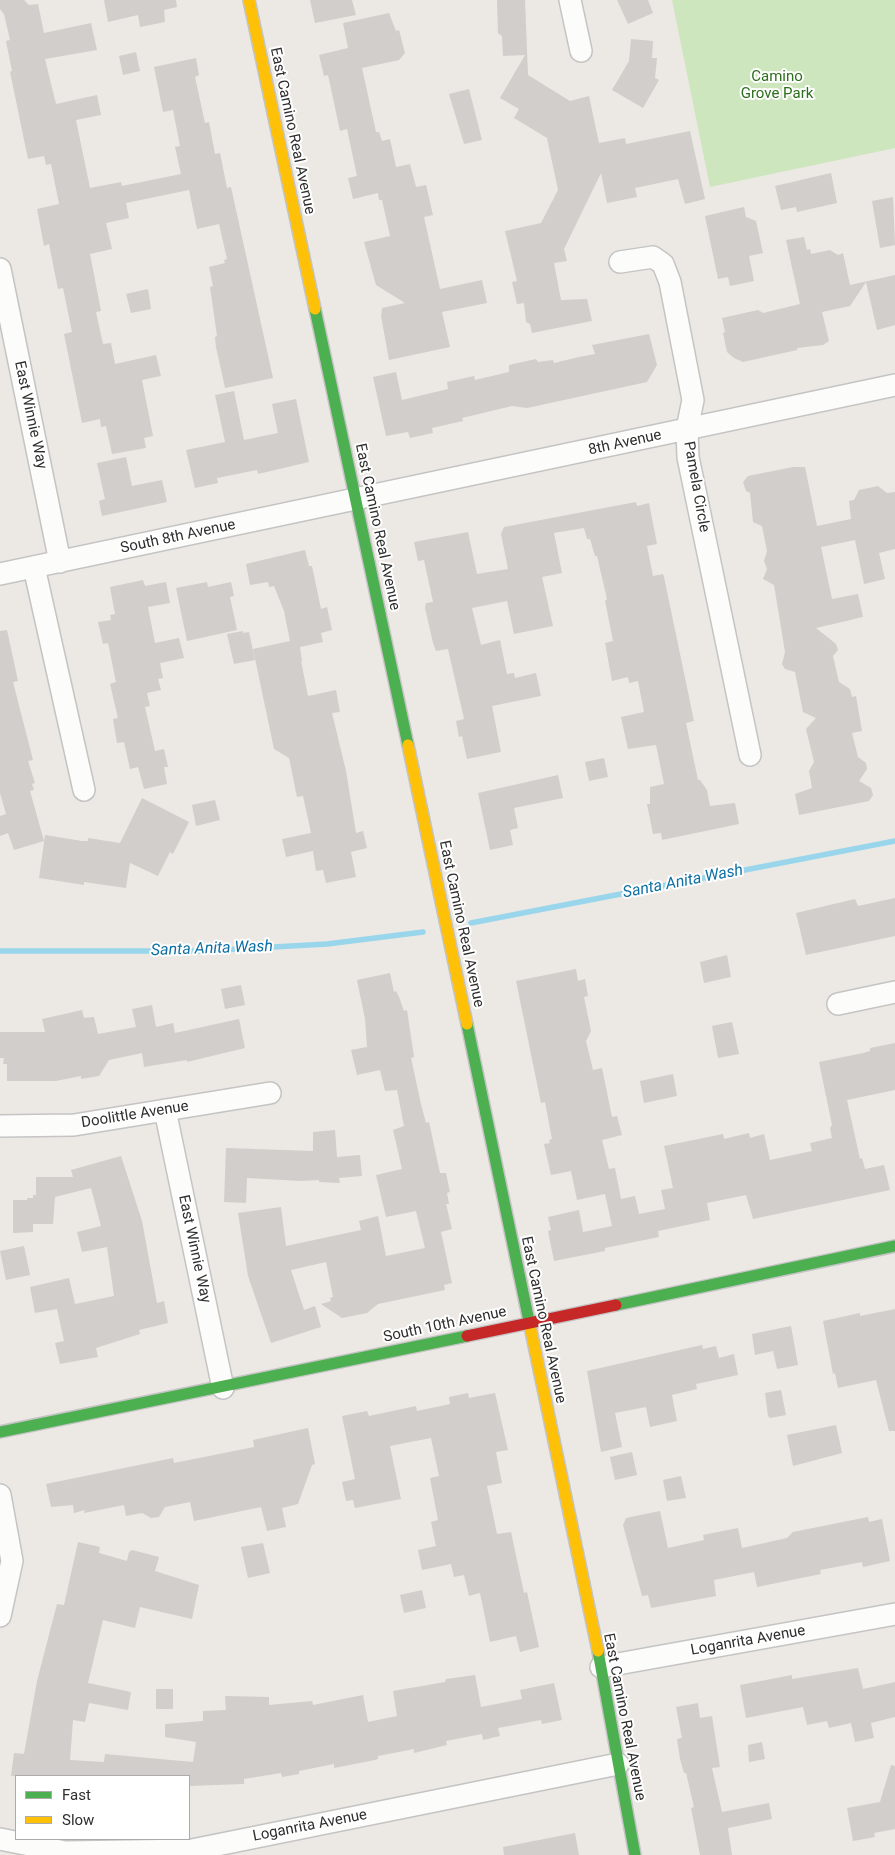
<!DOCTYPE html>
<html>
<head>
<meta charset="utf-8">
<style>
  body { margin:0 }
  #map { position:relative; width:895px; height:1855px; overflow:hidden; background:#ece8e4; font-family:Roboto,sans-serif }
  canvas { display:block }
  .legend { position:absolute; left:15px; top:1775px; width:175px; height:65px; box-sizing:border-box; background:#fff; border:1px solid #ababab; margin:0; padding:6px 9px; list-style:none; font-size:15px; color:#2e2e2e }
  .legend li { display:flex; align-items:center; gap:10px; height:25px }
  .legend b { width:25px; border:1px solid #ababab }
</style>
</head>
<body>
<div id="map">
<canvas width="895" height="1855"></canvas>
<ul class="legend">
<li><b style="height:6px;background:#4caf50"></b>Fast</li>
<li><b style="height:6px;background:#ffc107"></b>Slow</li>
</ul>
</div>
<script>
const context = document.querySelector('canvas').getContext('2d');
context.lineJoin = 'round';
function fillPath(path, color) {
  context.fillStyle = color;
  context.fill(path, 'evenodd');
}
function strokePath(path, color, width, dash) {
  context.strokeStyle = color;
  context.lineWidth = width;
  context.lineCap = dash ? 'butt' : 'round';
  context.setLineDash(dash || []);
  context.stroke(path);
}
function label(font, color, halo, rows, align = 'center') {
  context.font = font + ' Roboto,sans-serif';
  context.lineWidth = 4;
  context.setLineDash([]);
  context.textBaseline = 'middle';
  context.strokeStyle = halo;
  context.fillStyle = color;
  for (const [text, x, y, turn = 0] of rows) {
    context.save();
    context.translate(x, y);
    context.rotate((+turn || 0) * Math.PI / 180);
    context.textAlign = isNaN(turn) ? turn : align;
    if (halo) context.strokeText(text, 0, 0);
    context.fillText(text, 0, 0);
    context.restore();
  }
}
const green = new Path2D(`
  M672,0H895V148L710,187Z`);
const stream = new Path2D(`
  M471,923L895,841
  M0,951H201L327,944L423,932`);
const building = new Path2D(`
  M0,0H24L29,5L38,4L44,33L91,23L97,50L45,59L56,104L97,95L101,115L76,120L90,188L121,182L122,186L181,174L175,147L180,146L173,110L163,112L154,67L196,58L199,75L195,77L205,123L209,122L215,154L220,153L227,188L231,187L273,378L225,388L216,347L215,337L217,336L210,287L213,286L209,267L225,263L224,260L227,259L219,224L197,229L189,190L126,203L129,218L106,223L112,249L90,254L101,311L96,312L103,344L111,343L115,364L156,355L161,376L142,380L153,436L144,438L146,448L112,454L106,426L101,427L100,419L82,423L64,334L72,332L63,288L58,289L49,244L44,246L37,209L59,204L51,164L46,165L44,156L28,159L10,72L12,71L6,41L10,40L4,14L0,9Z
  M104,0H176L177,7L164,10L165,22L140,27L138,15L108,22Z
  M310,0H352L356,15L315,23Z
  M497,0H525L528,75L570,101L589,96L599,143L625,138L626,144L690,131L705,199L685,204L678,179L635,188L637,197L607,203L601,173L564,249L567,261L554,263L561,300L587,299L592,321L532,333L530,324L526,322L524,303L517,304L512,282L517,281L505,231L541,223L558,190L547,138L514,118L519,109L500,98L525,55L503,56L502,36L498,33Z
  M617,0H648L653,13L628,24Z
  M389,13L396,31L399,30L405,53L399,60L362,68L376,132H379L382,141L390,139L396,167L410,164L416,187L426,185L433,215L424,217L440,289L482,280L487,303L442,312L450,347L389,360L381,316L382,308L405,303L376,285L364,242L390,236L382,200H379L378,193L353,199L348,178L357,176L347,129L340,131L328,75L324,76L319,55L348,48L343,23Z
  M631,39L653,41L652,58H657L655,78L659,80L643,108L612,90L629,61Z
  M136,52L140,71L123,75L119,56Z
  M469,89L482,140L464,144L449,94Z
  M831,173L837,203L797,212L796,207L781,210L775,186Z
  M893,197L895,245L880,248L872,201Z
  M744,207L746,217L756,221L763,253L749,256L754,281L730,286L728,277L718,279L705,216Z
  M804,237L807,250L810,249L811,254L830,250L838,255L843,253L850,285L895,275V325L877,330L866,282L850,306L822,312L829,341L823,345L797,348V350L743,362L734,358L727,352L723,333L725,332L722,318L758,310L763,313L800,304L786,240Z
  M148,289L151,309L131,313L126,294Z
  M649,334L657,365L647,382L527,408L512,406L462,418L463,421L432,428L433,433L410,438L408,432L386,436L373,377L396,372L402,400L448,389L447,382L474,376L475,380L509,372V365L536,359L538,362L553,360L554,363L579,357L595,354L592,345Z
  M234,391L244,440L278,433L272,404L296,399L309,462L258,474L257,470L217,478L218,483L195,488L186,450L225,442L215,395Z
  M126,457L132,486L162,480L167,502L102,516L99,501L105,499L97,463Z
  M793,467H805L817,526L851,519L849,501L854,500L859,490L878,486L887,493L895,492V549L879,553L885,579L864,584L855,540L821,547L832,599L858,594L863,617L816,628L836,644L838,650L833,656L839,682L850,689L852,697L856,696L862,731L852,733L858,757L866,763L867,769L859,781L871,788L873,795L869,801L799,815L795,794L812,788L809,771L814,762L806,729L816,718L803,712L795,672L785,669L782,664L785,652L774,585L763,579L767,569L764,561L767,551L762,526L753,522L750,493L746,491L743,482L748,476Z
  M636,502L637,506L649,503L657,544L647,546L653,576L663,574L664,577L694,721L686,723L698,780H700L707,790L710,806L735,803L739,824L662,840L661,833L653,834L647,804H650V787L664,784L656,745L628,749L621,717L644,712L638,681L629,683L628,677L612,681L605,643L613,641L605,601L607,599L597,556H595L590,539H587L584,528L554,533L562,573L542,577L553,626L514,634L507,601L472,608L481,645L500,640L507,674L514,673L515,678L536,673L541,696L492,706L501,752L467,759L462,736L459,737L456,721L464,719L448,649L436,651L433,643L425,608L426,603L433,602L424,560L418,561L414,542L468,532L477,574L508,569L501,534L504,527Z
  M305,550L309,566H312L321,609L327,607L332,630L321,633L323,642L300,647L302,661H301L308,696L336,690L340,712L332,713L346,771L356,833L363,831L367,848L351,852L356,877L326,883L323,870L316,871L313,851L286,857L282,839L311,833L303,796L297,797L289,758L274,749L253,649L290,641L284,611L274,586L269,587L268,582L250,585L246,564Z
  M143,580L145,586L166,582L170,603L148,607L155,643L179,638L184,658L160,663L163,678L158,679L161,690L147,693L150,706L145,707L155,751L164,749L168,767H164L167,784L144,789L138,767L130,769L124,742L117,743L113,719L118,718L110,684L116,682L108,643L103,644L98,622L111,620L110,615L115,614L110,587Z
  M207,582L208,587L231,582L234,596L230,597L237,630L187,641L176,588Z
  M7,630L18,681L13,682L33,760L28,761L35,783L32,784L34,790L30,791L44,841L14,850L8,833L0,836V816L6,814L0,793V631Z
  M243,631V633L249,632L255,660L234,664L227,634Z
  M604,758L608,777L589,781L585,762Z
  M558,775L563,798L514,808L518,828L510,830L513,845L490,850L478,793Z
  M142,798L189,822L173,854L170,852L158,876L130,863L126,888L84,882V885L39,878L45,835L82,841H88V838L120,843Z
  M215,800L220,820L196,826L192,805Z
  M895,898V936L806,955L796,913L855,899L858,906Z
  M727,955L731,977L704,983L700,962Z
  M576,969L578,981L585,979L588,996L584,997L591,1031L586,1041L593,1070L602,1068L612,1117L617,1116L622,1135L602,1140L609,1169L615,1168L621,1199L635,1196L639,1214L665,1209L661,1190L673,1188L664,1146L723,1134L724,1139L749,1133L750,1138L764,1134L770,1160L812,1151L810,1143L832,1138L830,1128L832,1125L819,1062L863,1053L870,1051V1048L895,1043V1090L847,1100L860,1159L862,1158L865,1169L884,1165L890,1190L753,1219L746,1195L707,1203L710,1220L658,1231L659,1237L605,1248V1251L554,1261L548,1231L551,1230L548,1217L579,1210L583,1232L612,1226L605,1194L577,1200L571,1171L551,1175L544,1144L550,1143L549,1140L552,1139L545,1102L541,1103L516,981Z
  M390,973L394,992L396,991L399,997L404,1011L407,1010L414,1057L411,1058L421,1104L426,1123L429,1122L440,1173H446L450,1192L447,1193L449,1204H446L452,1229L441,1232L452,1283L444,1285L445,1290L378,1304L367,1313L342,1318L321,1304L331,1301L330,1298L333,1297L326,1262L291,1270L304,1310L315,1306L321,1327L271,1343L248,1276L238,1213L281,1207L286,1246L361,1230L359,1221L378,1216L386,1256L425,1248L416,1211L386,1217L376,1175L402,1169L393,1130L404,1126L397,1090L385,1091L380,1070L357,1075L351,1050L367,1047L365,1019L357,980Z
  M241,985L245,1005L225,1009L221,989Z
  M152,1005L156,1027L173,1023L175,1033L239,1019L245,1048L187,1062V1060L144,1067L142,1053L109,1060L99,1076L81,1079V1076L56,1081H7V1064H3L4,1058H0V1032H45L42,1019L82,1010L84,1018L94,1017L98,1034L136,1027L132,1009Z
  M732,1022L739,1054L718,1058L712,1026Z
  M673,1074L677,1096L644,1103L640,1081Z
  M335,1130L337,1157L360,1155L362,1176L339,1178L340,1183L319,1182V1180L301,1181L247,1178L246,1203L224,1202L226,1148L313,1151V1132Z
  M121,1156L142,1221L157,1303L164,1301L168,1323L139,1330L140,1334L96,1348L98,1357L60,1364L55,1343L64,1341L57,1309L35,1313L30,1287L69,1278L75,1304L114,1296L107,1247L82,1252L77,1232L101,1226L91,1188L55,1197L53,1224H33V1232L13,1233V1200H27V1198H33V1195H36V1177H73L71,1170Z
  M24,1246L30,1275L6,1280L0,1251Z
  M895,1309V1431H889L876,1380L838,1388L835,1373L833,1374L823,1321L860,1313V1316Z
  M791,1326L798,1365L777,1369L773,1351L755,1355L752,1334Z
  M702,1345L703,1349L716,1346L719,1358L734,1354L738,1375L696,1384L697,1389L672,1395L677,1421L650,1427L646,1407L615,1413L622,1447L601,1452L587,1371Z
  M781,1390L786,1415L770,1418L768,1416L765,1393Z
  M468,1393L469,1398L495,1393L508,1450L496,1452L502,1483L487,1486L497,1534L511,1532L524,1593L527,1592L539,1647L520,1652L516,1636L490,1642L480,1593L469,1596L464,1575L454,1577L451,1564L422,1570L418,1550L436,1546L431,1522L438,1520L430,1478L439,1476L431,1438L390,1446L401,1499L355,1508L353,1500L346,1501L342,1482L355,1479L342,1416L367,1411L369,1416L416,1406L417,1411L450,1404L449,1397Z
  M836,1425L842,1453L793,1466L787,1435Z
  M308,1428L315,1464L312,1465L298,1504L282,1508L286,1527L267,1531L261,1507L194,1521L190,1502L165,1507L159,1517L151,1518L142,1513L126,1516L124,1505L84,1513L85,1510L74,1513L73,1505L51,1507L46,1484L173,1458L174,1463L254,1447L253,1440Z
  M632,1452L637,1475L615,1480L610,1457Z
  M681,1476L686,1498L667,1501L663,1480Z
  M660,1511L668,1548L704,1540L703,1535L738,1528L742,1548L787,1538L793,1532L868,1517L869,1522L882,1519L890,1561L863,1567L862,1562L820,1570L821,1574L757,1587L754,1572L714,1580L716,1596L651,1608L648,1595L642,1596L623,1525L626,1518Z
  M78,1542L100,1547L99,1553L127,1561L129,1552L132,1550L159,1557L155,1571L199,1585L192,1619L140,1607L135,1628L103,1620L88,1683L131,1692L128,1710L89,1703L85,1722L73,1720L70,1760L104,1762L105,1754L193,1762L196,1742L165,1737V1724L203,1721V1711L226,1710L225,1696L269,1697V1705L312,1701L313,1705L363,1695L368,1722L397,1716L393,1691L445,1682L446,1679L475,1675L481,1707L522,1699L520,1690L554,1683L562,1720L542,1724L541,1720L498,1728L500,1736L483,1740L482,1734L446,1741L447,1745L414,1753V1749L378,1756V1759L375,1760L334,1768V1764L299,1771V1774L282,1777L281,1773L244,1779V1784L189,1786V1776H11L14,1753L24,1754L37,1681L57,1604L64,1605Z
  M263,1543L270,1573L248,1578L241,1547Z
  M422,1590L426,1608L404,1613L400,1595Z
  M858,1668L863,1689L895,1682V1717L871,1723L874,1738L855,1742L851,1723L829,1728L827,1721L807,1725L803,1707L746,1718L740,1685L792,1675V1679Z
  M156,1689H173V1709H156Z
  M698,1703L700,1718L712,1716L720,1767L712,1768L722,1812L769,1803L772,1819L728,1828L732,1855H700L691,1808L694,1807L686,1773H684L680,1759L677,1739L682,1738L676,1707Z
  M762,1742L765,1759L749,1762L748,1745Z
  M891,1765L895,1766V1829L874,1833L875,1837L853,1841L847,1808L880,1802Z
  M575,1833L579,1855H504L503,1847Z`);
const street = new Path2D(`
  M570,0L581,51
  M620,262L653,257L663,264L670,282L693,400L687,429L688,457L750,755
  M0,269L60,562
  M34,567L84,790
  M0,574L895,385
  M838,1004L895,992
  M165,1110L223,1388
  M0,1126L74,1125L270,1093
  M0,1495L12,1561L0,1616
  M601,1667L895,1614
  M0,1839L65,1852L192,1850L618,1764`);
const fast = new Path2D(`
  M315,309L408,745
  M467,1024L530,1326
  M616,1305L895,1246
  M0,1432L467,1336
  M598,1651L635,1855`);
const slow = new Path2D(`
  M249,0L315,309
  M408,745L467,1024
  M530,1326L598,1651`);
const jam = new Path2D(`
  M467,1336L616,1305`);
const parkNames = [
  ["Camino",777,77],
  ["Grove Park",777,94]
];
const streetNames = [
  ["East Camino Real Avenue",292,131,78],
  ["East Winnie Way",30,415,78],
  ["8th Avenue",625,443,-12],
  ["Pamela Circle",696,487,80],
  ["East Camino Real Avenue",377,527,78],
  ["South 8th Avenue",178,537,-12],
  ["East Camino Real Avenue",461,924,78],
  ["Doolittle Avenue",135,1115,-9],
  ["East Winnie Way",194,1249,78],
  ["East Camino Real Avenue",543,1320,78],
  ["South 10th Avenue",445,1325,-12],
  ["Loganrita Avenue",748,1641,-10],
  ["East Camino Real Avenue",624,1717,79],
  ["Loganrita Avenue",310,1826,-11]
];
const waterNames = [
  ["Santa Anita Wash",683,882,-11],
  ["Santa Anita Wash",212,949,-2]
];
fillPath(green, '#cee6be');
strokePath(stream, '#99d6ec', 5.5);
fillPath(building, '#d1cecb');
strokePath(street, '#c5c4c5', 24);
strokePath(fast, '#c5c4c5', 14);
strokePath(slow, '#c5c4c5', 14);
strokePath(jam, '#c5c4c5', 14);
strokePath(street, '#fcfcfb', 21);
strokePath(fast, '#4caf50', 11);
strokePath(slow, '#ffc107', 11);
strokePath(jam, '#c62828', 11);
label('15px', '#2c6e1b', '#fff', parkNames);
label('15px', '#2e2e2e', '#fff', streetNames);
label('italic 16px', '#0d6fa3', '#fff', waterNames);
</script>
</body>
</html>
